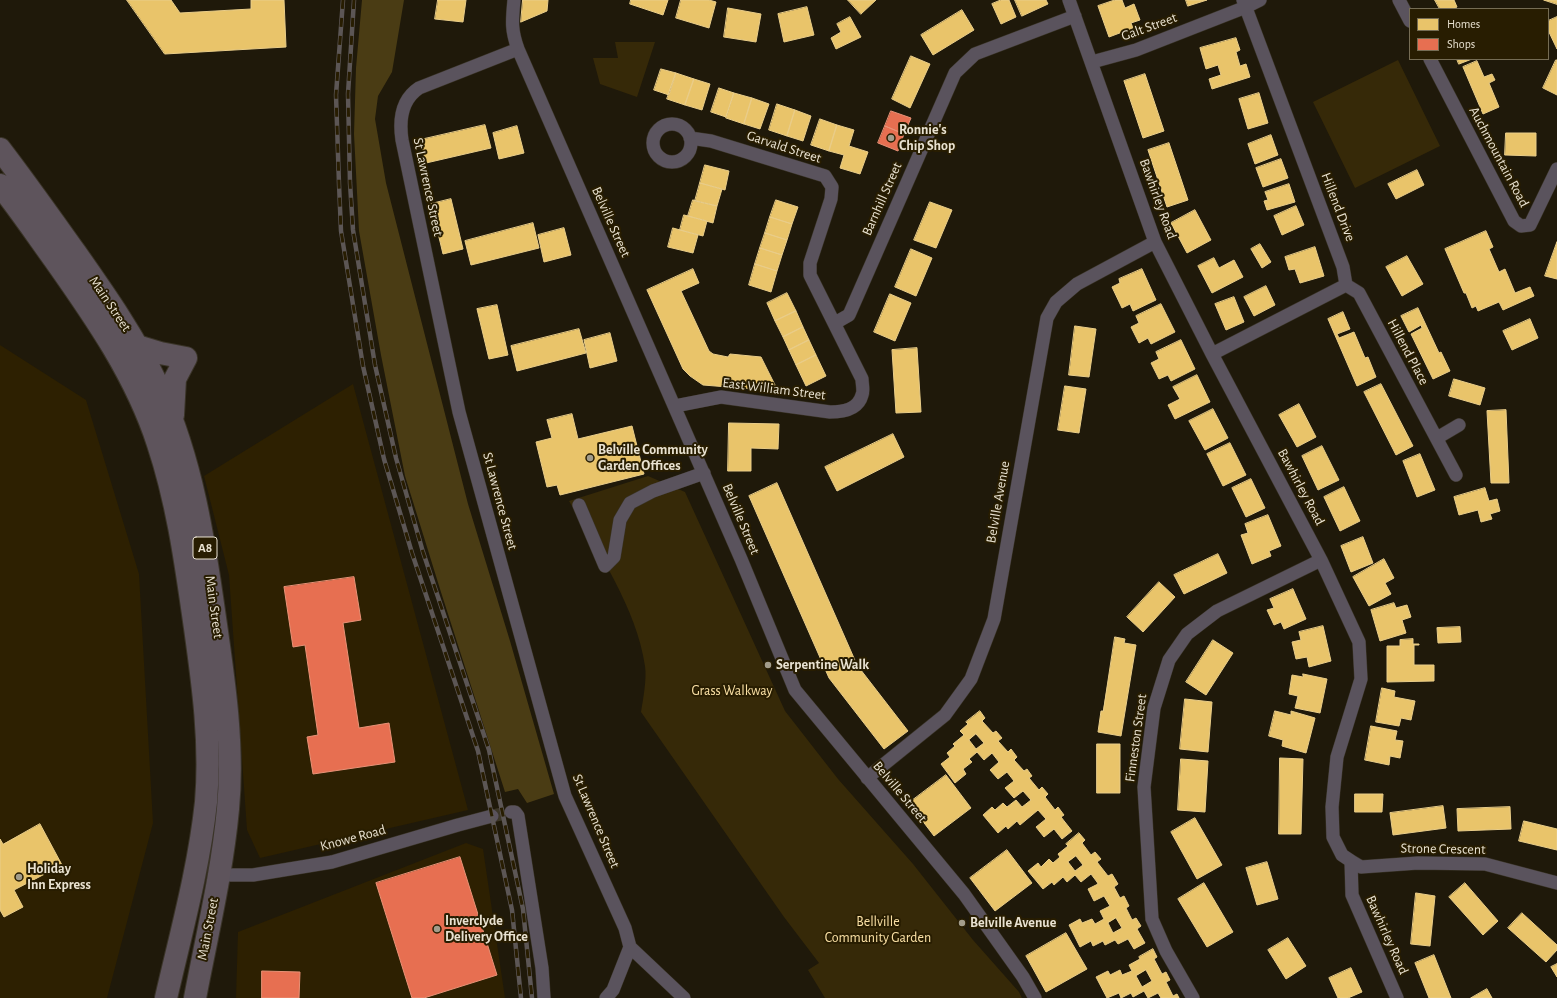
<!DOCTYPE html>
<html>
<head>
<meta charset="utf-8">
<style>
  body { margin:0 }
  #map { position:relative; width:1557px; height:998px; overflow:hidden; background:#1f190a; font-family:"Alegreya Sans",sans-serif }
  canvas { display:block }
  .legend { position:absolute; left:1409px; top:8px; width:140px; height:52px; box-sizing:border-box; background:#281d01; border:1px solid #756c54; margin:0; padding:5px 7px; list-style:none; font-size:12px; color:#e9e2d1 }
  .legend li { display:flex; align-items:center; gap:8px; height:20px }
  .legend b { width:20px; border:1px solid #756c54 }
</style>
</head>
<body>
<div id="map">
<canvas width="1557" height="998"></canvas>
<ul class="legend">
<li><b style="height:11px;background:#e9c46a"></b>Homes</li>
<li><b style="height:11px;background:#e76f51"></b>Shops</li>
</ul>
</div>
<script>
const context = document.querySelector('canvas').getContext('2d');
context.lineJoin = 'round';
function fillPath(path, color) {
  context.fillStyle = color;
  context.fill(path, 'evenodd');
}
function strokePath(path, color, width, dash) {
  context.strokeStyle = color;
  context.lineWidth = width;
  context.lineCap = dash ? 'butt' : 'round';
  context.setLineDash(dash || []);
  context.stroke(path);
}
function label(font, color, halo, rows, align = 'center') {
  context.font = font + ' "Alegreya Sans",sans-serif';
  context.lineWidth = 4;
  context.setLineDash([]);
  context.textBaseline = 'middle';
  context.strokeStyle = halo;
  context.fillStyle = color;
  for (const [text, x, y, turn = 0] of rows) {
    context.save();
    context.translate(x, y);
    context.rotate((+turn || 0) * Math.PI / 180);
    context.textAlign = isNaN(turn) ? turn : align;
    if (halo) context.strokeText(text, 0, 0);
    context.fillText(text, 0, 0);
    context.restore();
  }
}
const built = new Path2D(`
  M0,345L86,400L139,574L153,823L107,998H0Z
  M353,384L468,810L260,858L247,830L229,575L204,476Z
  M466,843L483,849L505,998H236L238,932Z`);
const green = new Path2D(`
  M615,42H655L637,97L600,84L593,58H618Z
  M1398,60L1440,146L1355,188L1313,102Z
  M648,476L685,492L785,711L838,779L913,864L973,940L1019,992L1022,998H825L808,970L819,963L784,917L641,712C643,699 647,679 645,666C637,609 597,550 569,501Z`);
const forest = new Path2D(`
  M362,0H404L392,72L378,96L375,119L386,183L468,504L510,641L554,794L527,803L518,789L505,792L440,589L405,476L381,355L359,231L354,134L356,68Z`);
const homes = new Path2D(`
  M127,0H171L180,13L251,9V0H284L286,47L165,54Z
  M438,0H466L463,22L435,19Z
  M523,0H548L547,11L521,22Z
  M631,0H668L663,15L630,4Z
  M681,0H709L716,2L709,28L676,18Z
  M848,0H876L861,14Z
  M1001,0H1009L1016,17L1001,24L992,4Z
  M1015,0H1046L1048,4L1022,16Z
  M1115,0H1122L1125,8L1134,4L1140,20L1131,23L1133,28L1109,37L1098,6Z
  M1186,0H1207L1188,6Z
  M1435,0H1454L1457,7L1453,9H1440Z
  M1544,0H1557V4Z
  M807,7L814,35L784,42L778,14Z
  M728,8L761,14L756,42L724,37Z
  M962,10L974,30L933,55L921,35Z
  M850,17L861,37L836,49L831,38L841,32L837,24Z
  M1557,17V49L1548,30V21Z
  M1236,38L1240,50L1236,52L1240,66L1246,64L1250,77L1212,89L1209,79L1221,75L1218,65L1206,69L1200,48Z
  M911,56L930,64L910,108L892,99Z
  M1457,59H1472L1459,64Z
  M1556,60H1557V95L1543,88Z
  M1477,61L1484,77L1492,74L1495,80L1489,83L1499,107L1483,114L1463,67Z
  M661,69L676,73L669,95L654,90Z
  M676,73L694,79L685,105L667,99Z
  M1145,74L1164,131L1143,138L1124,81Z
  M694,79L710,84L702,110L685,105Z
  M719,88L734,93L726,117L711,112Z
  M734,93L752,98L744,124L726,118Z
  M1259,93L1268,123L1248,129L1239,99Z
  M752,98L769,104L760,129L744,124Z
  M777,104L795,110L787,136L769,130Z
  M795,110L811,116L803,141L787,136Z
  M820,119L837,125L829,151L811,145Z
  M485,125L491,148L426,163L420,140Z
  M837,125L854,130L849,146L868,152L860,174L840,168L844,155L829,151Z
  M517,126L524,153L499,159L493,133Z
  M1506,133H1536V156L1505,155Z
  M1271,135L1278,155L1255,164L1248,144Z
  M1169,143L1188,200L1167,207L1148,150Z
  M1281,159L1288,178L1263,187L1256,168Z
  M705,165L729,171L725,190L700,183Z
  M1417,170L1424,185L1396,199L1388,184Z
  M700,183L722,189L717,206L695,201Z
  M1289,184L1295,202L1267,210L1264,201L1268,200L1265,192Z
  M451,199L463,249L443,254L431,204Z
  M693,200L717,206L713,223L688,216Z
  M776,200L798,207L792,224L770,217Z
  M930,202L952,210L936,248L914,240Z
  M1296,206L1304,225L1282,235L1274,216Z
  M1195,210L1211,240L1187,253L1171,223Z
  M684,215L707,221L703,236L680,230Z
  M770,217L792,224L787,240L765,233Z
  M533,223L539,248L471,265L465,241Z
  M564,228L571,255L544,262L538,235Z
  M673,228L698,235L693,253L668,247Z
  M1486,231L1493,247L1489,249L1499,272L1505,269L1515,293L1530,287L1534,296L1503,310L1499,302L1478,311L1476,306L1472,308L1466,293H1464L1445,249Z
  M765,233L787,240L782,255L760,248Z
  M1557,242V279L1545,276Z
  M1260,244L1271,262L1262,268L1251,249Z
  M1315,247L1324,276L1300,283L1295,269L1289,270L1285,257Z
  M760,248L782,255L777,271L755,264Z
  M911,249L932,258L916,296L895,287Z
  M1407,256L1423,284L1402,296L1386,267Z
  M1214,258L1219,268L1234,260L1243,277L1212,293L1198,266Z
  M755,264L777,271L771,292L749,285Z
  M693,269L699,283L681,291L709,351L713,354L728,357L730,354L761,357L778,391L703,385L690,376L683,369L647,290Z
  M1142,269L1156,300L1133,311L1130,304L1122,308L1112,287L1120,283L1119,279Z
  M1266,286L1275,305L1254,316L1244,297Z
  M787,293L796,311L775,321L767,303Z
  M890,294L911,303L895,341L874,332Z
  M1234,297L1244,322L1226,330L1215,304Z
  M1161,304L1175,332L1151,344L1148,338L1139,343L1131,327L1139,323L1136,316Z
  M497,305L508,355L489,359L477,309Z
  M1418,308L1439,353L1441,352L1450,371L1433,379L1411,334L1422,328L1421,325L1409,332L1401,316Z
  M796,311L803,327L783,337L775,321Z
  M1343,312L1350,329L1337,334L1339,338L1354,332L1365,358L1368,357L1376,377L1357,386L1328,319Z
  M1530,319L1538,338L1512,350L1503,331Z
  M1075,326L1096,329L1089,377L1069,375Z
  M803,327L809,340L789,350L783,337Z
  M579,329L586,353L517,371L511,346Z
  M610,333L617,361L590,368L584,340Z
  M809,340L816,355L796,365L789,350Z
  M1181,340L1195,369L1171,381L1168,375L1159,379L1151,363L1159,359L1156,352Z
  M917,348L921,412L896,413L892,350Z
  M816,355L826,376L806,386L796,365Z
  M1197,375L1210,402L1175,419L1168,405L1180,399L1173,387Z
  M1454,379L1485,388L1480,405L1449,396Z
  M1381,384L1413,446L1396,455L1364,392Z
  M1065,386L1086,389L1079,433L1058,430Z
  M1299,404L1316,437L1297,447L1279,415Z
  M1213,409L1228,438L1205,450L1189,421Z
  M1506,410L1509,483H1491L1487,411Z
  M572,414L578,439L632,426L644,474L560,495L557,485L547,487L536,442L552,438L547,420Z
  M729,423L779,424L778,449L751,448V471H728Z
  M893,434L904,457L837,491L825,467Z
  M1230,443L1246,475L1223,486L1207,454Z
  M1322,446L1339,480L1318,490L1302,456Z
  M1420,454L1435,490L1417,497L1403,461Z
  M1251,479L1265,508L1246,517L1232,488Z
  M777,483L857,665L908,731L884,749L829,678L749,496Z
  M1344,487L1360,521L1340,531L1324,497Z
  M1485,488L1489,501L1497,499L1500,511L1490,514L1492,519L1481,522L1478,510L1459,515L1454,497Z
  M1268,515L1281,546L1269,551L1271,556L1252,564L1241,535L1248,533L1245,524Z
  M1363,537L1373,563L1351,572L1341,546Z
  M1218,554L1227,573L1184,594L1174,575Z
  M1384,559L1394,578L1385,583L1391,594L1369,606L1353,577Z
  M1159,582L1175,597L1143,632L1127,617Z
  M1293,589L1306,619L1284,629L1281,622L1274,625L1267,610L1274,608L1270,599Z
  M1394,603L1396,608L1407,605L1411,617L1402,620L1406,633L1380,641L1371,610Z
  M1323,626L1331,661L1309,667L1307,657L1296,659L1292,642L1301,640L1299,632Z
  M1460,627L1461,642L1438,643L1437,628Z
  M1115,637L1125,639L1124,643L1136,645L1121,736L1098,732L1101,711H1103Z
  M1413,639V644H1419V645H1414V665H1434V681L1387,682V646H1400V640Z
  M1213,640L1233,653L1206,695L1186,682Z
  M1303,674L1327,679L1320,713L1295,708L1298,696L1289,694L1292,675L1303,677Z
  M1382,688L1395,691L1394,697L1415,701L1411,720L1401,718L1399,726L1376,722Z
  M1185,699L1212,702L1208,752L1180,749Z
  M980,711L985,718L982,721L993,733L996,731L1002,738L998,741L1008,752L1011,749L1017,757L1014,760L1024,771L1027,769L1032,776L1029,778L1039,790L1042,787L1048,794L1045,797L1055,810L1058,807L1064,815L1061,817L1072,831L1062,839L1054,829L1044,837L1036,827L1046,819L1038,810L1020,825L1017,821L1008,829L1006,826L998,833L983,815L992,807L995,810L1003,803L1007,807L1016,800L1022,807L1031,800L1023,791L1014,798L1005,788L1014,781L1007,772L998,779L990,770L999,762L992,753L984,760L977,752L969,759L972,762L963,769L966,774L955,783L941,764L950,757L947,753L955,746L953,744L964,735L960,731L968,724L966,722ZM976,734L984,743L976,749L969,740Z
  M1275,711L1291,715V711L1315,718L1306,753L1282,746L1283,740L1269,736Z
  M1371,726L1397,731L1395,740L1403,741L1400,758L1390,756L1389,765L1365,760Z
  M1097,744H1120V793H1097Z
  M1280,758L1303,759L1301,834H1279Z
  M1181,759L1208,761L1205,812L1178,810Z
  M946,775L971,808L934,836L909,803Z
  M1355,794H1383L1382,812H1355Z
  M1443,806L1446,828L1393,835L1390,813Z
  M1510,807L1511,829L1458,831L1457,809Z
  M1195,818L1222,865L1197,879L1171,832Z
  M1524,821L1557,829V850L1519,841Z
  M40,824L62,865L14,890L23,907L4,917L0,910V839L3,844Z
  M1079,833L1085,840L1082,843L1091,855L1095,852L1101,859L1097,862L1108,876L1112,874L1118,884L1114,887L1120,898L1124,896L1129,906L1126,908L1132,920L1136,918L1141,926L1137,929L1145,943L1134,949L1128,939L1118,944L1115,940L1105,945L1103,941L1093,946L1091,941L1080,947L1069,925L1080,919L1082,923L1092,919L1095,924L1104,919L1100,911L1110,906L1104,896L1094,901L1088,889L1098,884L1097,882L1091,874L1081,882L1075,875L1067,882L1063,877L1054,885L1052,882L1043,889L1028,871L1038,863L1041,867L1049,859L1053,863L1060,857L1058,854L1068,846L1066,844ZM1076,856L1083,865L1075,871L1068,862ZM1116,918L1122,928L1113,933L1108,923Z
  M1007,850L1032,883L995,911L970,878Z
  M1267,862L1278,899L1257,905L1246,868Z
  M1204,883L1233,932L1207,947L1178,899Z
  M1465,883L1498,921L1483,935L1449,897Z
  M1416,893L1435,896L1430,946L1411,944Z
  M1522,913L1557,945V950L1546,962L1508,928Z
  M1066,933L1087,969L1046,992L1026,956Z
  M1288,938L1306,966L1286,979L1268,950Z
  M1153,949L1157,957L1154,959L1162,974L1166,972L1170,980L1166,982L1173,996L1177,994L1179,998H1161L1158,993L1148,998L1144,991L1133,997L1131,993L1121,998L1119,993L1107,998L1096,977L1108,971L1110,975L1120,970L1122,975L1132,971L1129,965L1140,959L1139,957ZM1146,970L1152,981L1142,987L1136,976Z
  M1434,955L1451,998H1429L1415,963Z
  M1557,964V977L1551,967Z
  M1351,968L1362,992L1348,998H1338L1329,978Z
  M1487,989L1492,998H1471Z`);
const shops = new Path2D(`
  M891,111L911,118L904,134L885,126Z
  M885,126L904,134L898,151L878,143Z
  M354,577L361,620L343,623L359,728L389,723L395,762L313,774L307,737L318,735L305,645L293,647L284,587Z
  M460,857L497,975L424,998H412L376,883Z
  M262,971L300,972L299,998H262Z`);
const minorTunnel = new Path2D(`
  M492,816L511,812`);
const minor = new Path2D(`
  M514,0C512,21 511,30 518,49L741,559L795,690L964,894L1023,977L1035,998
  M1069,0L1155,242L1212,354L1321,560L1359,642L1361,679L1337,757L1332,807L1333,837L1342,855L1351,861L1352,895L1397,998
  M1243,0L1343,267L1346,285
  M1399,0L1410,21
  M518,49L419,88C401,100 399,120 402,140L459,412L565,796L625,928L630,947L684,998
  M1430,59L1514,221L1521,226L1530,225L1557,169
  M1092,62L1136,50L1246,7L1260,0
  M653 143a19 19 0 1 1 38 0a19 19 0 1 1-38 0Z
  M1346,285L1359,293L1456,475
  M835,323L849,315L955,73L975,54L1075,16
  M1212,354L1346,285
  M675,406L721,397L830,412C843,412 858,410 862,395C864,391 862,384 862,379L810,275V263L831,199L832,187L825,176L711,141L690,138
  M1437,438L1459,425
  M579,505L605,566L614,557L620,520L630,503L653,491L704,473
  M867,778L945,715L971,679L994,619L1047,318L1056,302L1077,284L1155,242
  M511,812H515L518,816L542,968L544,998
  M1351,861L1361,867L1418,863L1485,864L1557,883
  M219,875H253L332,862L458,825L492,816
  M606,998L613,990L630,947
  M1193,998L1166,951L1152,919L1144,787L1154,708L1169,660L1187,634L1217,611L1321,560`);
const trunk = new Path2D(`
  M0,149C26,183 50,217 75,252C106,296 136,339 159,388C192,461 204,539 215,618C224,680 234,746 228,809C222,873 207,935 195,998
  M0,185C19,209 36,234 54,259C95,317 136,376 158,444C178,504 186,566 195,628C203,685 211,743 206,802C199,868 181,933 166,998
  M137,346L160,353L186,358L175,379L173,415`);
const rail = new Path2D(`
  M343,0L336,95L339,184L341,231L363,366L384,459L412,553L478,751L512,910L521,998
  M354,0L348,94L350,183L353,230L375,365L396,458L423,552L489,750L523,909L532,998`);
const markers = [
  [891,138,4,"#a29c8b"],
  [590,458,4,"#a29c8b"],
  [768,665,4,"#a29c8b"],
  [19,877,4,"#a29c8b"],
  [962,923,4,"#a29c8b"],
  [437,929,4,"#a29c8b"]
];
const shields = [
  [205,548,24]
];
const shieldNames = [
  ["A8",205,548]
];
const streetNames = [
  ["Galt Street",1149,27,-20],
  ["Garvald Street",784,147,18],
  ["Auchmountain Road",1499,157,62],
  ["St Lawrence Street",428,187,78],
  ["Barnhill Street",882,199,-66],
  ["Bawhirley Road",1158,199,70],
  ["Hillend Drive",1338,207,69],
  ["Belville Street",611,222,66],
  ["Main Street",110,304,56],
  ["Hillend Place",1408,352,62],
  ["East William Street",774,389,7],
  ["Bawhirley Road",1301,487,62],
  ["St Lawrence Street",500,501,75],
  ["Belville Avenue",998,502,-80],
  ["Belville Street",741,519,67],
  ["Main Street",214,607,82],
  ["Finneston Street",1136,738,-82],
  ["Belville Street",900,792,50],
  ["St Lawrence Street",596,821,67],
  ["Knowe Road",353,838,-15],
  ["Strone Crescent",1443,849,1],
  ["Main Street",208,929,-79],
  ["Bawhirley Road",1387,935,66]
];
const poiNames = [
  ["Ronnie's",899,130],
  ["Chip Shop",899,146],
  ["Belville Community",598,450],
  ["Garden Offices",598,466],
  ["Serpentine Walk",776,665],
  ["Holiday",27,869],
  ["Inn Express",27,885],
  ["Inverclyde",445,921],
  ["Delivery Office",445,937],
  ["Belville Avenue",970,923]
];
const parkNames = [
  ["Grass Walkway",732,691],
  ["Bellville",878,922],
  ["Community Garden",878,938]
];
fillPath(built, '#2d2001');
fillPath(green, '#362908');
fillPath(forest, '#4a3c14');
fillPath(homes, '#e9c46a');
strokePath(homes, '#e9cd89', 1);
fillPath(shops, '#e76f51');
strokePath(shops, '#e89277', 1);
strokePath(minorTunnel, '#3d3728', 13, [13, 6]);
strokePath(minor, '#3a3428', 14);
strokePath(trunk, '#3a3428', 24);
strokePath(minor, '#5a535d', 13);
strokePath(trunk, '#5e545c', 22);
strokePath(rail, '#5c5655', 4.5);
strokePath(rail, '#281d01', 3, [9]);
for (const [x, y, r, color] of markers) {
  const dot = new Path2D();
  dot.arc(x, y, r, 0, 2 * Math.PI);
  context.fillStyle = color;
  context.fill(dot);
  strokePath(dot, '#281d01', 1.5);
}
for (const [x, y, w] of shields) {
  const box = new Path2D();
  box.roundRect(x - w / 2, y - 11, w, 22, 3);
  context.fillStyle = '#281d01';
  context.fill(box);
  strokePath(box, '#e9e2d1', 1);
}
label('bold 13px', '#e9e2d1', null, shieldNames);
label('14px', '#e9e2d1', '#281d01', streetNames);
label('bold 14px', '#e9e2d1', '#281d01', poiNames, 'left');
label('14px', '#fbe1a5', '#281d01', parkNames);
</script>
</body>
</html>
